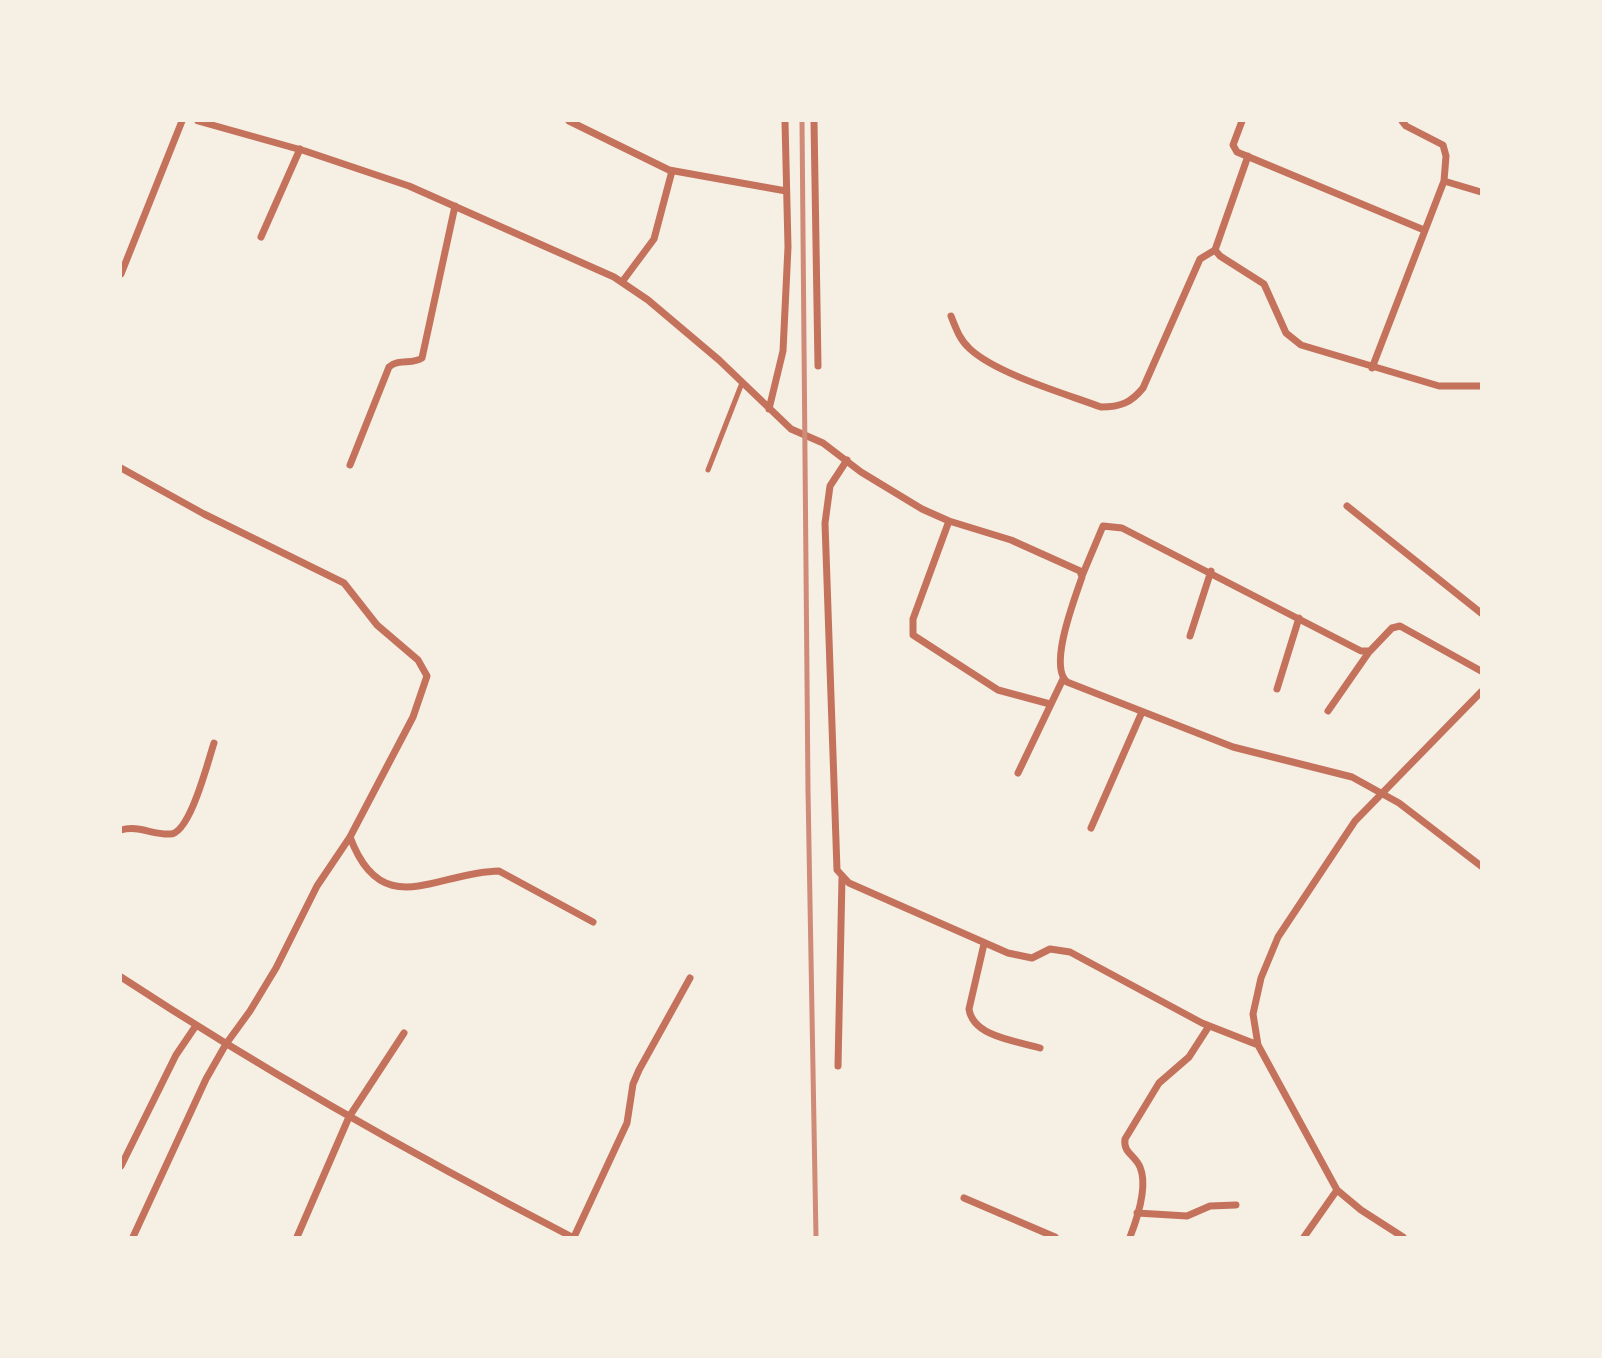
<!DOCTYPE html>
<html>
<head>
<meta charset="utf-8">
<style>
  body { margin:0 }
  #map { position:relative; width:1602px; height:1358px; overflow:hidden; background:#f6efe4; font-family:"Public Sans",sans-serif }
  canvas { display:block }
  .frame { position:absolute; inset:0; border:122px solid #f6efe4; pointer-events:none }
</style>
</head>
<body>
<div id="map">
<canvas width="1602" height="1358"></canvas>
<div class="frame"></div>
</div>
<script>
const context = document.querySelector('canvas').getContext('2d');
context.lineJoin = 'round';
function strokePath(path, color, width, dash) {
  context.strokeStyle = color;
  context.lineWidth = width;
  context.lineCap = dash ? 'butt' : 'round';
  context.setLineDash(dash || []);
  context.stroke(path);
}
const service = new Path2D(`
  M708,470L742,383`);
const minor = new Path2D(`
  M198,121L305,151L409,186L614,277L648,300L719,360L791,429L823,443L861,472L922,509L949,521L1011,540L1080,571L1082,577C1075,598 1048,666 1067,682L1233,747L1352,777L1399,803L1481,866
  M569,121L669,170L786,191
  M814,121L818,366
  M1242,121L1233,145L1237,152L1424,230
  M1248,156L1215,250L1220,256L1264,284L1286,333L1301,345L1439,386H1481
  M1444,181L1481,192
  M261,237L300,149
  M121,274L182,121
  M622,282L654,239L672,171
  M951,316C956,329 960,340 970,349C997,374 1066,394 1101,407C1120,407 1131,403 1143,388L1200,259L1215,250
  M1372,368L1444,181L1446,156L1443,145L1406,126L1402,121
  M769,409L783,351L788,247L785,121
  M847,460L830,486L825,523L837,870L849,883L1008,953L1032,958L1050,949L1070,952L1202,1023L1258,1045
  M350,465L389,367C399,358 412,365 422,358L455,206
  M121,468L204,514L344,583L377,625L418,660L427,676L413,717L350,837L317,886L276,968L250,1011L226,1044L206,1079L133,1237
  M1347,506L1481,613
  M949,521L913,619V635L998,690L1050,704
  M1082,576L1103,526L1122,528L1361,651H1370L1392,628L1400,626L1481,671
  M1190,636L1211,571
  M1277,689L1299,618
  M1328,711L1369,652
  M1018,773L1063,679
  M1091,828L1142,712
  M121,830C138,825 153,835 170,834C190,834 208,761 214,743
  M350,837C382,923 436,872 499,871L593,922
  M984,944L969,1009C973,1037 1017,1041 1040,1048
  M121,977C266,1072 417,1157 572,1237
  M838,1066L842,878
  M121,1166L176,1055L195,1027
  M964,1198L1055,1237
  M1137,1213L1187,1216L1210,1206L1236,1205
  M297,1237L349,1117L404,1033
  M574,1237L627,1123L633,1084L639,1070L690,978
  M1130,1237C1137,1219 1148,1186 1140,1167C1135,1155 1123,1153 1125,1139L1159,1083L1189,1057L1209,1026
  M1304,1237L1337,1190
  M1403,1237L1361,1210L1337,1190L1258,1045L1253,1014L1261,978L1278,937L1355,821L1481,692`);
const rail = new Path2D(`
  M802,121L808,790L816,1237`);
strokePath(service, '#c5725c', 5);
strokePath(minor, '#c5725c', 7);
strokePath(rail, '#cf8b77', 5);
</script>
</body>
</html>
